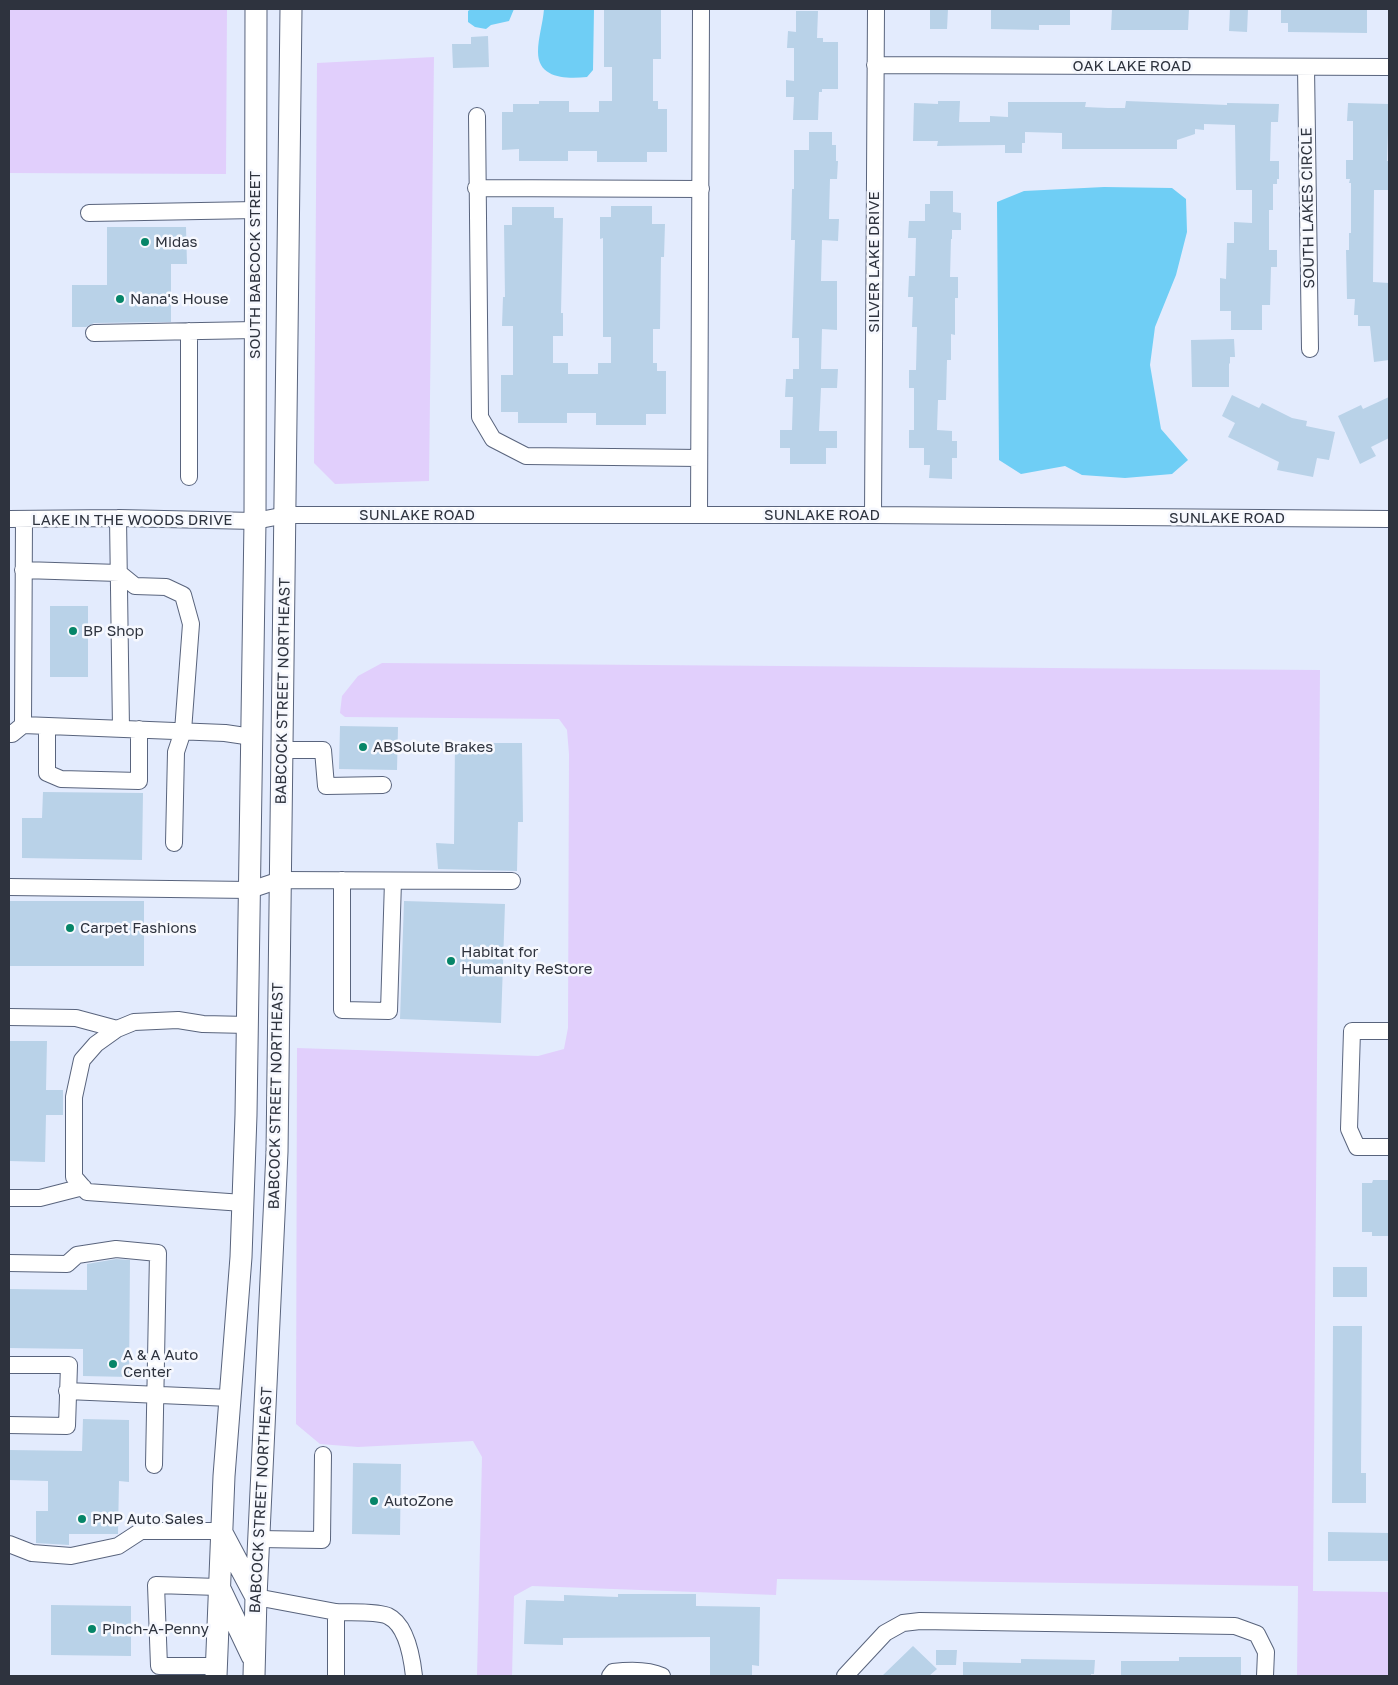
<!DOCTYPE html>
<html>
<head>
<meta charset="utf-8">
<style>
  body { margin:0 }
  #map { position:relative; width:1398px; height:1685px; overflow:hidden; background:#e3ebfd; font-family:"Golos Text",sans-serif }
  canvas { display:block }
  .frame { position:absolute; inset:0; border:10px solid #2e333e; pointer-events:none }
</style>
</head>
<body>
<div id="map">
<canvas width="1398" height="1685"></canvas>
<div class="frame"></div>
</div>
<script>
const context = document.querySelector('canvas').getContext('2d');
context.lineJoin = 'round';
function fillPath(path, color) {
  context.fillStyle = color;
  context.fill(path, 'evenodd');
}
function strokePath(path, color, width, dash) {
  context.strokeStyle = color;
  context.lineWidth = width;
  context.lineCap = dash ? 'butt' : 'round';
  context.setLineDash(dash || []);
  context.stroke(path);
}
function label(font, color, halo, rows, align = 'center') {
  context.font = font + ' "Golos Text",sans-serif';
  context.lineWidth = 5;
  context.setLineDash([]);
  context.textBaseline = 'middle';
  context.strokeStyle = halo;
  context.fillStyle = color;
  for (const [text, x, y, turn = 0] of rows) {
    context.save();
    context.translate(x, y);
    context.rotate((+turn || 0) * Math.PI / 180);
    context.textAlign = isNaN(turn) ? turn : align;
    if (halo) context.strokeText(text, 0, 0);
    context.fillText(text, 0, 0);
    context.restore();
  }
}
const green = new Path2D(`
  M9,9H227L226,174L9,173Z
  M434,57L429,481L335,484L314,463L317,63Z
  M382,663L1320,670L1313,1591L1389,1592V1676H1297L1298,1586L777,1579L776,1595L532,1586L514,1596L512,1676H477L482,1457L473,1441L358,1447L320,1444L296,1424L297,1048L538,1056L564,1049L568,1028L569,754L567,730L559,719L345,717L340,713L342,696L358,676Z`);
const water = new Path2D(`
  M471,9H514L509,21L491,25L486,29L475,27L468,22V11Z
  M544,9H594L593,70L587,77C567,79 538,79 538,52C538,38 543,23 544,9Z
  M1104,187L1172,188L1186,199L1187,232L1176,275L1155,327L1150,365L1161,429L1188,460L1172,474L1125,478L1082,475L1065,466L1021,474L999,460L997,202L1024,191Z`);
const building = new Path2D(`
  M604,9H661V59H653V101H658V109H667V152H647V162H597V151H568V161H519V149L502,150V112H513V104H539V101H569V112H599V101H612V67H604Z
  M930,9H948L947,29H930Z
  M991,9H1070V25H1039V30L991,29Z
  M1112,9H1189L1188,30H1111Z
  M1230,9H1248L1247,32L1229,31Z
  M1281,9H1367V33L1288,32V23H1281Z
  M796,11H818L817,38H823V42H838V89H822V92H819L818,120H793L794,97H786V80L794,81V48H787L788,31L796,32Z
  M488,36L489,67L453,68L452,44H471V37Z
  M938,101H960L959,122H990V116L1008,117V102H1086L1085,107L1108,108H1125L1126,101L1227,105V103L1279,104L1278,122H1271L1270,161H1279V179H1277V184H1273V210H1269V250H1277V267H1271L1270,305H1262V330H1231V311H1220V278L1226,279L1227,243H1234V222L1252,223V190H1236L1235,125L1204,124V130L1195,129V134L1177,140V149H1062V133L1025,132V143H1022V153H1005V145L937,146L938,141H913L914,103L938,104Z
  M1348,103L1389,104L1387,161H1389V190H1374L1373,282L1389,283V360L1374,362L1370,326H1358V315H1354L1355,299H1347L1346,250H1349V233H1351V183H1349L1350,179H1346V160H1353V121H1347Z
  M809,132H832V145H836V161H838L837,179H830L829,219H839L838,241L822,240L821,281H837V330L822,329L821,369H838L837,388H821L819,431H837V448H826V464H790V448H780V430H792L793,397H785L786,379H793V369H799V338H792L795,240H791L792,189H794V150H809Z
  M930,191H953V212L961,213V230H952V239H951L950,277H958V298H955V335L951,334V360H947L946,400H938L937,430L952,431V441H957V458H952V479L929,478L930,465H924V448H909V430H914V388H909V370H916L917,327H912L913,297H908L909,276H915L916,238H908L909,221H925V204H930Z
  M611,206H652V224H665L664,257H661L660,329H653V363H657V371H666V414H646V425H596V413H567V423H518V412H501V375H513V326H502L503,297H505L504,225H512V207H554V218H563L561,313H563V336H553V363H568V374H598V363H611V337H603V238L600,239V217H611Z
  M107,227H186L187,264H171V322L94,323L86,327H72V285H107Z
  M1234,339L1235,357H1230V363L1229,364V387H1192L1191,340Z
  M1232,395L1259,408L1262,403L1292,418L1307,421L1306,426L1335,432L1329,460L1317,458L1313,477L1277,470L1279,462L1228,437L1235,423L1222,416Z
  M1389,397V438L1371,447L1376,456L1360,464L1338,416L1361,405L1363,409Z
  M50,606H88V677H50Z
  M340,726L398,727L397,770L339,769Z
  M455,743H522L523,822H518L517,871L438,869L436,843L454,844Z
  M43,792L143,793L142,860L22,858V818H42Z
  M9,901H144V966H9Z
  M404,901L505,904L501,1023L400,1019Z
  M9,1041H47L46,1090H63V1115H46L45,1162L9,1161Z
  M1373,1180H1389V1236H1372V1232H1362V1183H1372Z
  M116,1259L130,1260L129,1377L83,1376V1349L9,1348V1289L87,1290V1264Z
  M1333,1267H1367V1297H1333Z
  M1333,1326H1362L1361,1473H1366V1503H1332Z
  M83,1419L129,1420V1482L119,1481L118,1534H69V1545L36,1543V1511H48V1481L9,1480V1450L82,1451Z
  M353,1463L401,1464L400,1535L352,1534Z
  M1328,1532L1389,1533V1561H1328Z
  M618,1594H696V1606L760,1607L759,1666L752,1665V1676H710V1637L563,1638V1645L524,1644L526,1600L564,1601V1595L618,1597Z
  M51,1605L131,1606V1656L51,1655Z
  M913,1646L937,1669L929,1676H882Z
  M936,1650H957L956,1665H936Z
  M1179,1657H1241V1676H1121V1661H1179Z
  M1021,1659L1095,1660L1094,1674H1091V1676H963V1662L1021,1663Z`);
const minor = new Path2D(`
  M875,65L1389,67
  M1306,67L1310,349
  M477,116L480,417L493,439L526,456L699,458
  M476,188L701,189
  M89,213L256,210
  M94,333L255,330
  M189,477V331
  M699,515L701,9
  M873,515L876,9
  M118,518L121,729
  M9,519L118,518L255,521L286,515H873L1389,519
  M24,519L23,725L225,733L252,737
  M23,570L119,573L135,586L166,587L183,595L191,624L183,731L176,752L174,843
  M47,726V773L61,779L139,781V729
  M9,734H12L23,725
  M282,750H323L326,786L383,785
  M342,880V1010L389,1011L393,881
  M9,887L250,890L280,880L512,881
  M9,1017L76,1018L117,1029
  M1389,1031H1352L1349,1129L1357,1147H1389
  M9,1198H40L83,1187
  M243,1203L87,1192L74,1177V1097L82,1060L96,1044L117,1029L134,1022L178,1020L203,1024L248,1025
  M9,1263L67,1264L77,1255L116,1249L158,1253L154,1465
  M9,1365H69L67,1426L9,1425
  M67,1391L230,1398
  M259,1539L322,1540L323,1455
  M9,1544L32,1553L71,1556L118,1546L141,1531H221
  M256,1597L336,1612V1676
  M336,1612C350,1613 376,1611 388,1616C407,1625 412,1658 414,1676
  M216,1666H159L156,1585L218,1587
  M610,1676L613,1672C629,1670 647,1669 662,1676
  M845,1676L885,1633L903,1623L920,1621L1235,1626L1257,1634L1266,1652L1265,1676`);
const major = new Path2D(`
  M221,1531L256,1597
  M221,1591L252,1656
  M216,1676L224,1476L241,1257L246,1115L255,521L256,9
  M254,1676L256,1597L277,1152L291,9`);
const markers = [
  [145,242,5,"#068568"],
  [120,299,5,"#068568"],
  [73,631,5,"#068568"],
  [363,747,5,"#068568"],
  [70,928,5,"#068568"],
  [451,961,5,"#068568"],
  [113,1364,5,"#068568"],
  [374,1501,5,"#068568"],
  [82,1519,5,"#068568"],
  [92,1629,5,"#068568"]
];
const streetNames = [
  ["OAK LAKE ROAD",1132,66],
  ["SOUTH LAKES CIRCLE",1308,208,-91],
  ["SILVER LAKE DRIVE",874,262,-90],
  ["SOUTH BABCOCK STREET",255,265,-90],
  ["SUNLAKE ROAD",417,515],
  ["SUNLAKE ROAD",822,515],
  ["SUNLAKE ROAD",1227,518],
  ["LAKE IN THE WOODS DRIVE",132,520],
  ["BABCOCK STREET NORTHEAST",283,691,-89],
  ["BABCOCK STREET NORTHEAST",276,1096,-89],
  ["BABCOCK STREET NORTHEAST",261,1500,-87]
];
const poiNames = [
  ["Midas",155,242],
  ["Nana's House",130,299],
  ["BP Shop",83,631],
  ["ABSolute Brakes",373,747],
  ["Carpet Fashions",80,928],
  ["Habitat for",461,952],
  ["Humanity ReStore",461,969],
  ["A & A Auto",123,1355],
  ["Center",123,1372],
  ["AutoZone",384,1501],
  ["PNP Auto Sales",92,1519],
  ["Pinch-A-Penny",102,1629]
];
fillPath(green, '#e1cffc');
fillPath(water, '#6fcef5');
fillPath(building, '#b9d2e8');
strokePath(minor, '#59647d', 18);
strokePath(major, '#59647d', 23);
strokePath(minor, '#fff', 16);
strokePath(major, '#fff', 21);
for (const [x, y, r, color] of markers) {
  const dot = new Path2D();
  dot.arc(x, y, r, 0, 2 * Math.PI);
  context.fillStyle = color;
  context.fill(dot);
  strokePath(dot, '#f6f8fe', 2);
}
label('15px', '#2e333e', '#f6f8fe', streetNames);
label('15px', '#2e333e', '#f6f8fe', poiNames, 'left');
</script>
</body>
</html>
